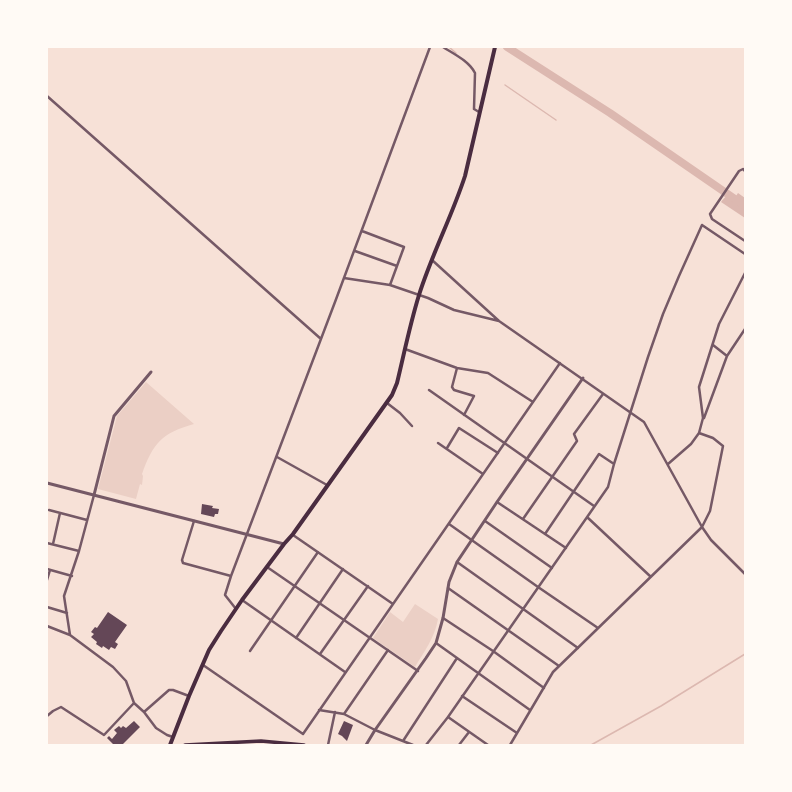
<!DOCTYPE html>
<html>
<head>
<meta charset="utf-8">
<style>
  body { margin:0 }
  #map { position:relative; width:792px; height:792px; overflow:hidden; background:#f7e1d7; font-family:Raleway,sans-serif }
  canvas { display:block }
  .frame { position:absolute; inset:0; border:48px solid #fffaf5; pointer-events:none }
</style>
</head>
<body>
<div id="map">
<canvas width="792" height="792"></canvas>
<div class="frame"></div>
</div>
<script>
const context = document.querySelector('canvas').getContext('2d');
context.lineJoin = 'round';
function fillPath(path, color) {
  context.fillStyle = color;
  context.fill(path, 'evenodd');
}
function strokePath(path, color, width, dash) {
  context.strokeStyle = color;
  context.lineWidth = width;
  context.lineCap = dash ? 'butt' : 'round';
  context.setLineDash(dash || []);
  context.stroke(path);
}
const green = new Path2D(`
  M146,382L194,424C162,433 153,443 142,474L143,476L142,485L140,484L136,499L98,489L117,416Z
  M415,604L438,619C435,637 424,652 415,667L373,638L390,612L403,622Z`);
const water = new Path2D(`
  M738,193L745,198V218L721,202C726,196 728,193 736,196Z`);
const stream = new Path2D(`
  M449,47L456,53
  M505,85L556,120
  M591,745L661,706L745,654`);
const river = new Path2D(`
  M507,47L610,113L745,206`);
const building = new Path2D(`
  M202,504L213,506L212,508L219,509L218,514H215L214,517L201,514Z
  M108,612L127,625L115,642L118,644L115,649L111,647L109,650L103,646L102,648L96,644L97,642L91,637L94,634L91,632L95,627L97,628Z
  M134,721L140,727L122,745H114L107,738L109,736L112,739L117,733L114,730L119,726L121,728L123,726L126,728Z
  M344,721L353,725L347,741L342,736L338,734Z`);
const minor = new Path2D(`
  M443,47C454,54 469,61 475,73L474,109L479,112
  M47,96L321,339
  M745,171L743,169L739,171L710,214L712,219L745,241
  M362,231L404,247L390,285
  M355,251L397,266
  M432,260L499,321L644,422L702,527L711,540L745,574
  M344,278L390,285L428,298L454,310L499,321
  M713,345L727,356
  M405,349L457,368L488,373L533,402
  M457,368L452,387L454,390L474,396L464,415
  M429,390L594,506
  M387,403L400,413L412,426
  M704,418L727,356L745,329
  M438,443L483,474
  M447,448L459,428L498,453
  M277,457L327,485
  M668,464L691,444L699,433L703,418L699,387L719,324L745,273
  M497,502L566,548
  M49,510L87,520
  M587,517L651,577
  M523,519L577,441L574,434L603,394
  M194,521L182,560L183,563L231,576
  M485,521L552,568
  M449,524L538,587L598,628
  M545,534L599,454L614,464
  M293,535L393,604
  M47,543L79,551
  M53,544L60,513
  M457,562L578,648
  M267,567L418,671
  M47,569L72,576
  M47,580L50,570
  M448,588L559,666
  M242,600L345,672
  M47,607L67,613
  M236,609L225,595L231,576L335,302L430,47
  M443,618L493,651L544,688
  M47,626L70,635L113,667L126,681L134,703L144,712L156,728L167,735L173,737
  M70,635L64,596L79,551L94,495
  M296,638L343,569
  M436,643L530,710
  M250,651L318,552
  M320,654L368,586
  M203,665L303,734L560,363
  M462,696L517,733
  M319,710L344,714L375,730L413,745
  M144,712L169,690H173L189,696
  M344,714L388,650
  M47,716L53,711L61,707L104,735L134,703
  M448,717L488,745
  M403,741L457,658
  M328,745L335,712
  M426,745L448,717L608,487L614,464L648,357L663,314L679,276L702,225L745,254
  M459,745L469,732
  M510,745L553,672L702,527L710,511L723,446L713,438L699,433`);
const tertiary = new Path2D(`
  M47,483L284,544
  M94,495L114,416L151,372
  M366,745L375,730L426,658L436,643L443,618L449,582L457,562L497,502L583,378`);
const secondary = new Path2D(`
  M185,745L261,741L304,745`);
const primary = new Path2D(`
  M170,745L189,696L209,650L221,631L242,600L284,544L293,534L392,395L397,383C404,354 410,324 419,295C432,254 452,216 465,176L495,47`);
fillPath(green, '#ebcfc5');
fillPath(water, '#dcb8b0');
strokePath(stream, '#dcb8b0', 1.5);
strokePath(river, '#dcb8b0', 8);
fillPath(building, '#644757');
strokePath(minor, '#755966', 2.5);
strokePath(tertiary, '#755966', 3);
strokePath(secondary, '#4a2c40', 3.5);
strokePath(primary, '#4a2c40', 4);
</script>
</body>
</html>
